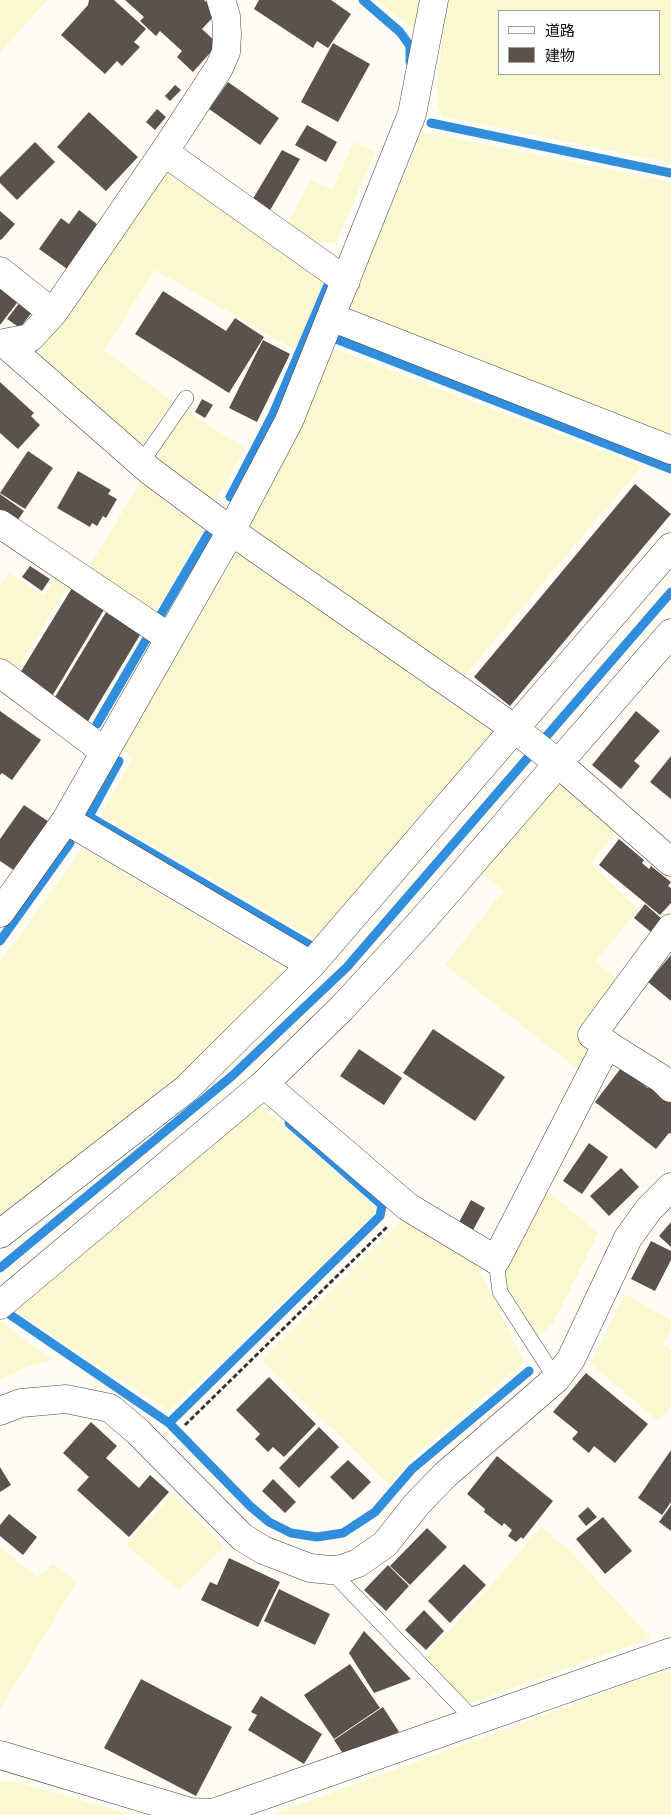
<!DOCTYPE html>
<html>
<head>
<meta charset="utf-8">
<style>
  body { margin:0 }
  #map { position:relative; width:671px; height:1815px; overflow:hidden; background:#fffdf3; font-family:Bitter,"Noto Sans JP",serif }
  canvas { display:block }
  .legend { position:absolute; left:498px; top:10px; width:162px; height:65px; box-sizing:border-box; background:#fff; border:1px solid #9f9f9f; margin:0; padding:6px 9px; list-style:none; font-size:15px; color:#101010 }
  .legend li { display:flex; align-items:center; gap:10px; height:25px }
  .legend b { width:25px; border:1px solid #9f9f9f }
</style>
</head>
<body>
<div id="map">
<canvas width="671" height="1815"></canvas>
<ul class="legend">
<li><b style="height:6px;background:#fff"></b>道路</li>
<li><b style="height:14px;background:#5a524b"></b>建物</li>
</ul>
</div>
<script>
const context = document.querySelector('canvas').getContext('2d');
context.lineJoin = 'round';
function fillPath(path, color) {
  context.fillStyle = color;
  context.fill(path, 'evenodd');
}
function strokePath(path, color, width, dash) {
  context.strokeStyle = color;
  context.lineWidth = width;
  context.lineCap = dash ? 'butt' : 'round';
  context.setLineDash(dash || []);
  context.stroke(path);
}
const farmland = new Path2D(`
  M0,0H47L0,52Z
  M377,0H423L419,33Z
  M447,0H671V163L442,116L436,97ZM500,11H660V74H500Z
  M423,132L671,182V440L354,316L348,307Z
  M354,142L375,152L336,243L306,241L285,228L311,180L332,190Z
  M163,170L175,172L310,266L323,284L295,350L155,270L104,350L172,401L146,440L135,448L41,366V351Z
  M334,349L642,466L462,679L253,533L249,522L299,428Z
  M186,411L245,448L214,504L158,465L159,450Z
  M141,481L203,529L151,620L85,574Z
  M239,550L492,732L466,771L318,941L101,815L133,757L121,750Z
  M61,571L72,578L14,676L0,666V587L9,573L44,596Z
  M556,778L618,830L591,863L638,910L595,962L621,982L580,1071L445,965L503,891L477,869Z
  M83,848L277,965L286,979L178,1079L0,1217V962Z
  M259,1104L376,1208L374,1214L169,1411L11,1309Z
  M542,1186L598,1233L553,1323L538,1337L497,1269Z
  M402,1221L412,1222L475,1262L524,1362L409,1461L390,1485L262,1361Z
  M625,1294L671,1320V1332L663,1344L671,1350V1407L658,1421L591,1364Z
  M0,1321L52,1360L21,1369L0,1380Z
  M173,1493L224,1547L179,1590L126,1545Z
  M541,1527L568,1549L651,1638L468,1704L424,1657L488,1589Z
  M0,1547L37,1577L53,1564L77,1582L0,1709Z
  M667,1670L671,1672V1815H271Z
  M0,1781L21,1783L133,1815H0Z`);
const stream = new Path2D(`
  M363,0L400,32L410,46V62
  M431,123L671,173
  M336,339L671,469
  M230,497L273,414L327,287
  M157,621L208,534
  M97,724L150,633
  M88,816L315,948
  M87,820L119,761
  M0,941L70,843
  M0,1268L232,1076L347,967L671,592
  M9,1314L169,1423L250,1506L269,1522L291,1533L317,1537L343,1533L375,1512L412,1469L529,1371
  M169,1423L380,1216L382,1205L289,1123`);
const building = new Path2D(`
  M89,0H114L146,29L134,42L140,47L122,66L117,61L105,74L61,35L88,5Z
  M125,0H204L218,12L202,29L218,44L193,72L177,57L182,51L160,31L156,36L140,21L144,17Z
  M259,0H331L351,14L328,48L317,41L313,48L254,9Z
  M333,43L370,64L338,122L301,102Z
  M228,82L279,118L260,145L209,109Z
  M175,85L181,90L170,101L165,96Z
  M157,109L166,117L155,130L146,122Z
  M89,112L138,157L106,191L57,147Z
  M307,125L337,142L326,162L295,145Z
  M35,142L55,162L17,200L0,183V177Z
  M282,150L300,159L269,212L251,202Z
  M79,210L102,228L70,271L39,249L61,218L69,224Z
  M0,211L15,224L2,239L0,240Z
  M0,277L23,295L0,325Z
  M163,291L226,331L235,318L264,337L229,393L135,334Z
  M20,302L32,312L20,328L7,319Z
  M263,340L290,354L257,422L229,408Z
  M0,382L34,413L31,416L40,425L18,449L0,433Z
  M202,399L213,405L205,418L195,412Z
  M28,451L53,468L25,509L0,493Z
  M78,471L111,490L108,494L117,499L106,518L103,516L97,526L92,523L90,527L57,508Z
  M635,484L671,514L510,706L474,677Z
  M0,494L24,511L13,527L0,518Z
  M30,566L50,579L42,591L22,577Z
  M75,583L108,603L51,698L17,678Z
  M108,609L143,630L87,723L52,702Z
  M0,711L41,740L12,780L2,773L0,775Z
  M636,711L660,731L634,761L640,766L621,789L592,765Z
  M671,756V799L650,782Z
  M24,805L52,824L18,873L0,861V839Z
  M619,839L644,860L642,863L649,869L651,866L671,882L668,886L671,888V903L660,915L599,865Z
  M645,904L662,919L651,932L634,918Z
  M671,955V1001L648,982Z
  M433,1029L505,1077L475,1121L403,1073Z
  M359,1049L402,1078L384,1105L340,1076Z
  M621,1068L648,1088L652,1081L671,1096V1134L669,1133L656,1149L595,1102Z
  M589,1143L608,1157L582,1194L563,1181Z
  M621,1168L639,1187L609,1216L590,1196Z
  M471,1200L485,1208L472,1232L458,1224Z
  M671,1222V1247L659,1236Z
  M651,1241L671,1251V1260L655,1291L631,1279Z
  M586,1373L648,1424L615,1463L594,1446L589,1453L572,1439L578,1432L553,1412Z
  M269,1377L316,1424L284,1457L273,1447L268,1452L255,1439L260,1434L236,1410Z
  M91,1422L117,1446L106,1458L139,1488L150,1475L169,1492L129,1537L77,1490L89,1477L63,1453Z
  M319,1427L339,1447L299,1488L279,1468Z
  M671,1450V1502L662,1515L638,1498Z
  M497,1456L553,1501L523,1539L521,1537L516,1542L508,1536L512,1530L504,1523L502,1526L484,1512L485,1509L467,1494Z
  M348,1460L371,1482L353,1500L330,1477Z
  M0,1467L11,1485L0,1492Z
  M273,1479L296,1502L285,1513L262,1491Z
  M671,1505V1531L659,1522Z
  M588,1507L597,1517L586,1526L578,1516Z
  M9,1514L37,1537L23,1555L0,1536V1525Z
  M603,1517L632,1551L605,1574L576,1539Z
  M427,1528L447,1547L410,1585L390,1566Z
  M229,1558L280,1582L258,1627L201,1600L210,1582L217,1585Z
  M464,1564L486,1585L450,1623L428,1601Z
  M388,1565L409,1586L386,1611L364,1590Z
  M279,1589L330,1614L315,1645L264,1621Z
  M424,1610L444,1631L426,1650L405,1630Z
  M364,1631L411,1679L374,1693L349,1653Z
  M350,1664L380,1708L334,1739L304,1695Z
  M141,1679L232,1727L196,1796L104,1748Z
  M261,1696L322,1734L304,1764L248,1730L257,1715L251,1712Z
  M383,1707L399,1732L344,1755L334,1740Z`);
const path = new Path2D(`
  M185,1425L388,1226`);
const lane = new Path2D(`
  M141,463L186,398
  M496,1260L500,1292L556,1379
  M330,1570L475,1721`);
const street = new Path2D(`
  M164,152L346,281
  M0,271L53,313
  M331,317L671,450
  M4,343L30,338L53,313L164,152L219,68L226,52L227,34L226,16L221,0
  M0,344L4,343L149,470L231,531L515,729L559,764L671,862
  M0,524L170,638
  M0,673L104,751
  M66,820L311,965
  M0,913L66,820L231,531L289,421L412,114L434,0
  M671,928L592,1035L662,1079L671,1088
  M264,1084L408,1207L496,1260L607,1044
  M0,1234L186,1089L311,965L671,547
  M0,1305L264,1084L342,1008L421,922L671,633
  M0,1411L21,1403L66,1399L110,1408L137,1431L242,1537L263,1550L310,1568L330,1570L342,1569L358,1563L385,1544L417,1504L445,1475L556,1379L571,1359L628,1238L649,1209L671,1187
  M0,1755L190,1812L213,1813L671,1652`);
fillPath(farmland, '#f9f8cf');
strokePath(stream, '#308edc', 9);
fillPath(building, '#5a524b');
strokePath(lane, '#434343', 16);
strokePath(street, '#434343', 29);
strokePath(path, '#323232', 3, [5, 2.5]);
strokePath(lane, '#fff', 15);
strokePath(street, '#fff', 28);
</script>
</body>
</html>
